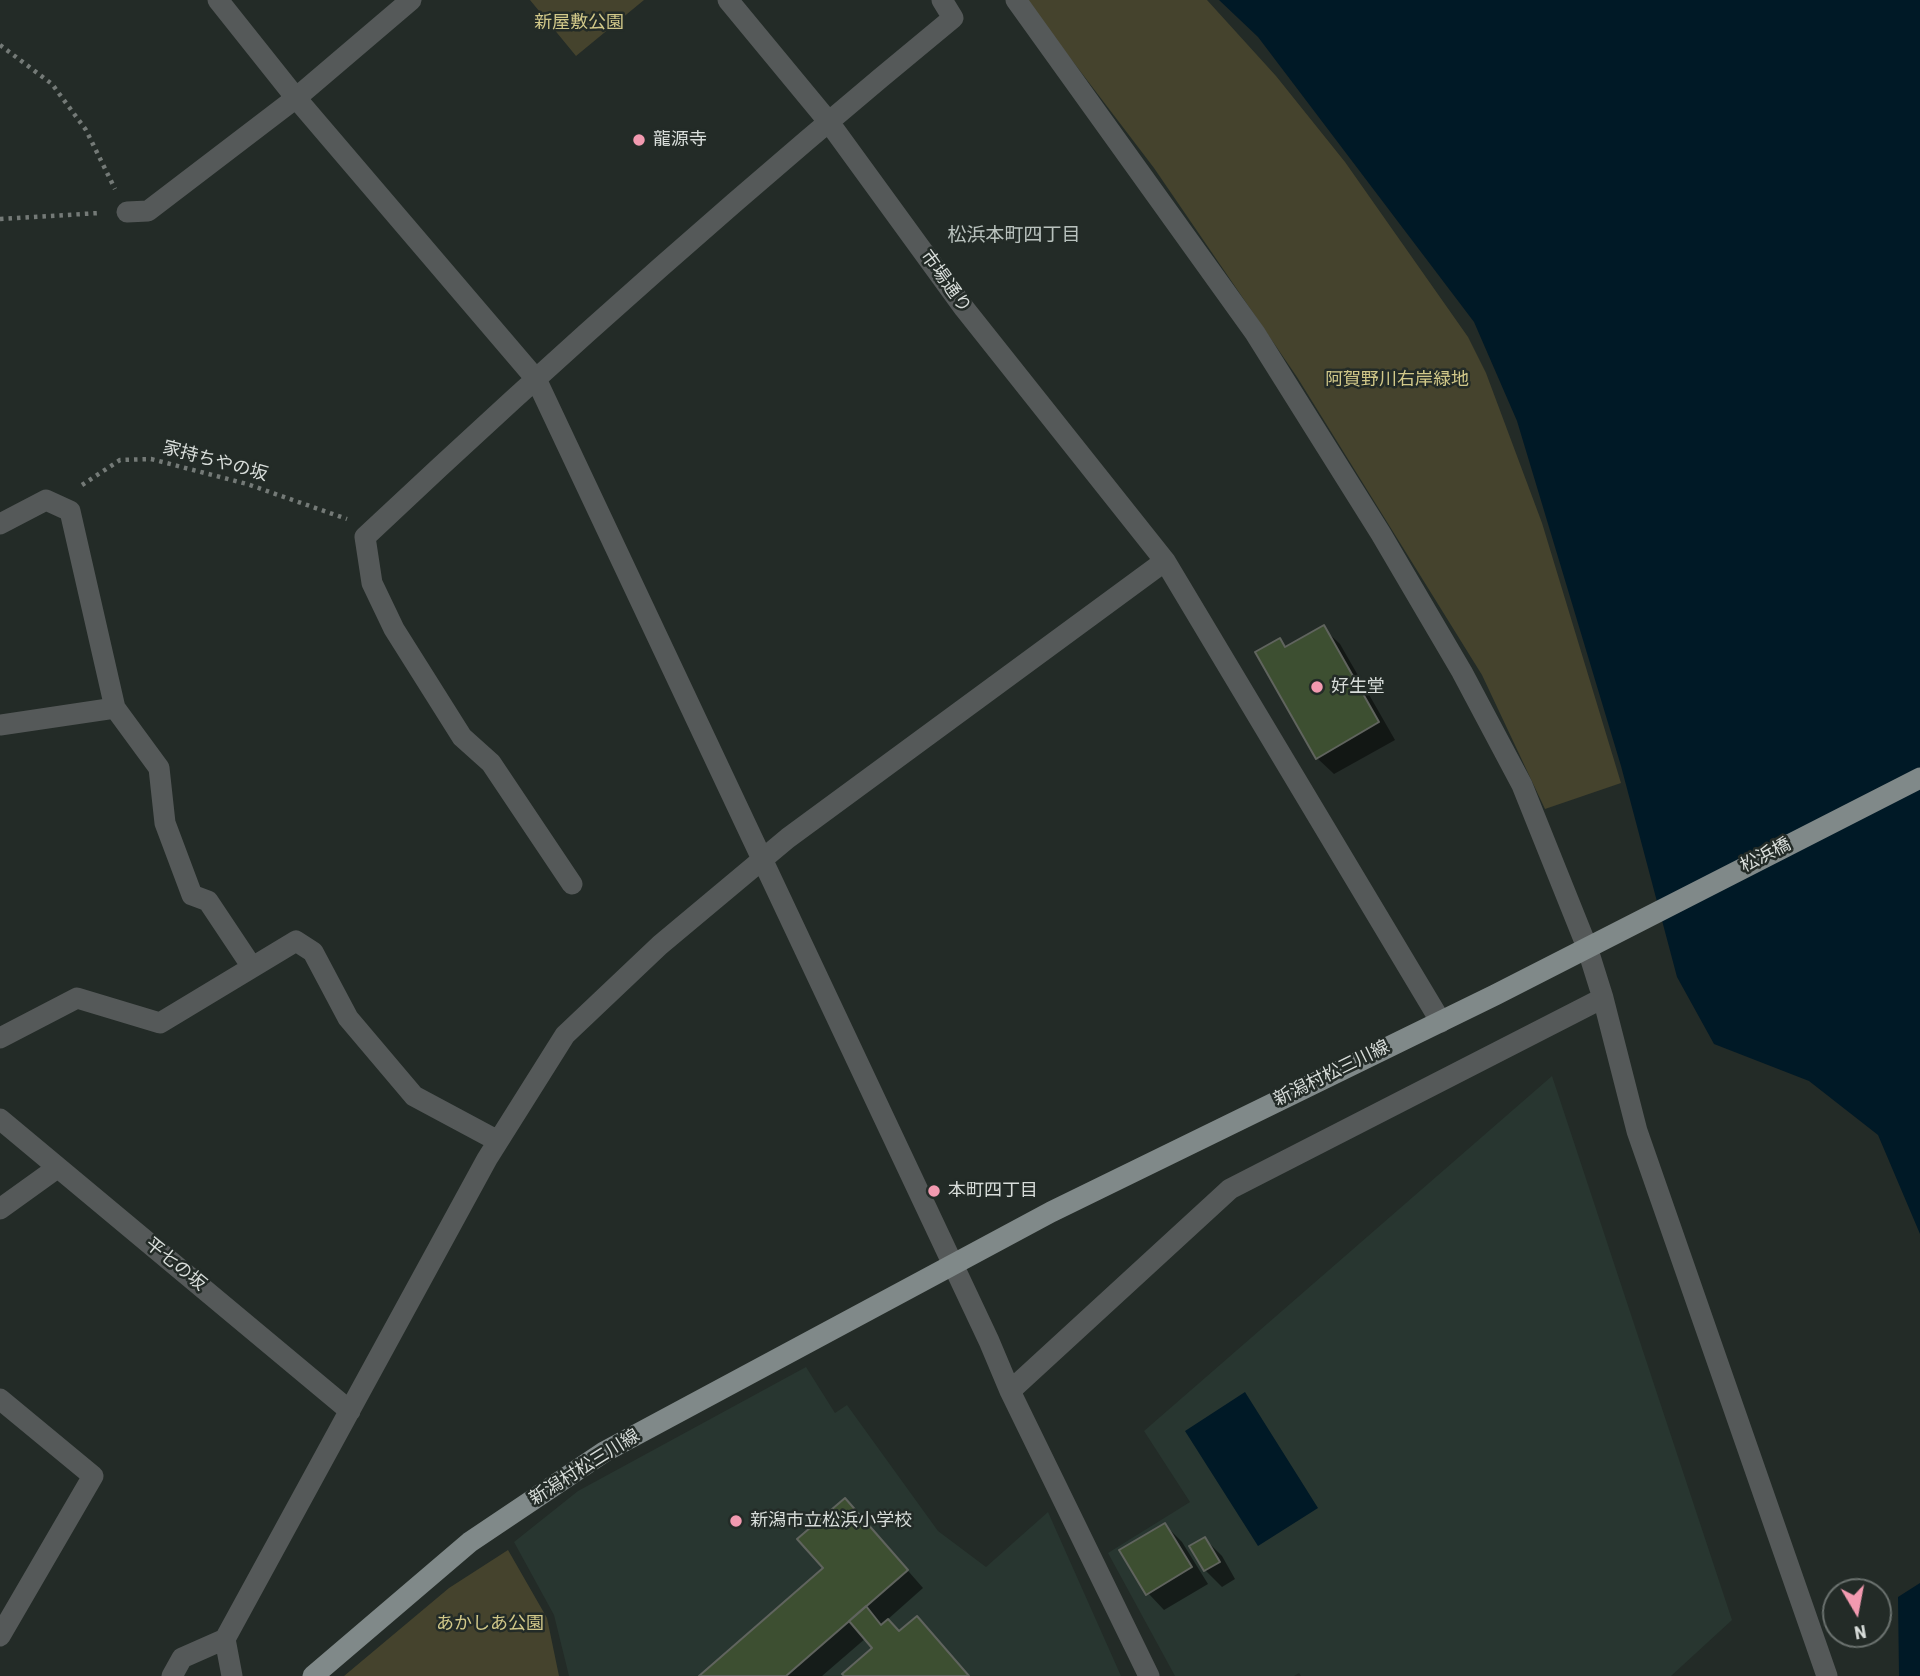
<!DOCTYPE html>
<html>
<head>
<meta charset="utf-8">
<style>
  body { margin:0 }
  #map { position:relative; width:1920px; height:1676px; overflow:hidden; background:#232b27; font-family:"Roboto Condensed",sans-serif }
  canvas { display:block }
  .north { position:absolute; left:1822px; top:1578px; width:70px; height:70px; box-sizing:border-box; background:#232b27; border:2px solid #6b726f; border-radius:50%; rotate:170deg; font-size:19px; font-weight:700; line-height:28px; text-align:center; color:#d8ddda }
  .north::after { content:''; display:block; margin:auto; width:24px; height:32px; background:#f29ab0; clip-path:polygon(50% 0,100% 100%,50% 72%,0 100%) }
</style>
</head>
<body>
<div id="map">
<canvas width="1920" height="1676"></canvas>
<div class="north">N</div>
</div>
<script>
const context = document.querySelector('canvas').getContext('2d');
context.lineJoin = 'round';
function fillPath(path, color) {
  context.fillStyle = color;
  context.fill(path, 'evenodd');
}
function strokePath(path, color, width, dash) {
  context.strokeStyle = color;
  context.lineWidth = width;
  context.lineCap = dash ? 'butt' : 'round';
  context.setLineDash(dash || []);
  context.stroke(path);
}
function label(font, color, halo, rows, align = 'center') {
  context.font = font + ' "Roboto Condensed","Noto Sans JP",sans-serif';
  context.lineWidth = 5;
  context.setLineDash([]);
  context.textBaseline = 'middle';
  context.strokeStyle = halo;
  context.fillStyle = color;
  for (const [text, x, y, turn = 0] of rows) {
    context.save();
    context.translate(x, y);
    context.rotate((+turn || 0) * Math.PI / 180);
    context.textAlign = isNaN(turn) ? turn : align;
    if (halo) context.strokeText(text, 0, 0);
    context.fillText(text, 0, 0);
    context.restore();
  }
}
const built = new Path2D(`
  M1552,1076L1732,1620L1671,1676H1301L1299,1673L1294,1676H1175L1108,1553L1190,1502L1144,1431Z
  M806,1367L835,1413L847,1405L938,1531L986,1567L1048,1512L1121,1676H569L554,1615L514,1542L578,1491Z`);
const green = new Path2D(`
  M530,0H644L576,56Z
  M1026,0H1207L1276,76L1345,162L1468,337L1486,373L1542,523L1621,783L1545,809L1482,675L1297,377L1154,168Z
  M508,1550L547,1618L559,1676H344L449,1588Z`);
const water = new Path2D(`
  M1219,0H1920V1234L1878,1135L1809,1081L1714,1044L1677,977L1621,766L1517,421L1474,322L1258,37Z
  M1245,1392L1318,1508L1258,1546L1185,1431Z
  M1920,1583V1676H1899L1898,1597Z`);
const shadow = new Path2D(`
  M1323,628L1340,644L1395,740L1334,774L1317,758L1279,640L1288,648Z
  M861,1517L923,1588L887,1620L900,1633L933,1635L969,1676H846L875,1648L866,1638L822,1676H701L825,1569Z
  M1165,1525L1182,1542L1208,1584L1164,1610L1148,1593Z
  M1205,1539L1222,1556L1235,1579L1222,1587L1205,1570Z`);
const building = new Path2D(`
  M1324,625L1379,722L1316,759L1255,652L1280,638L1285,647Z
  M845,1498L908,1570L786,1676H699L823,1568L797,1539Z
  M1165,1523L1192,1567L1146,1595L1119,1550Z
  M1205,1537L1220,1562L1204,1571L1189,1546Z
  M866,1606L881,1625L888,1619L899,1631L917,1616L969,1676H844L842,1674L872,1648L849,1621Z`);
const path = new Path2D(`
  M0,45L52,84L86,130L115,189
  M0,219L99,213
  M82,485L120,460L151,459L247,484L347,519`);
const minor = new Path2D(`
  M218,0L296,98L536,379L989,1341L1010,1391L1149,1676
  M728,0L828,121L964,308L1165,561L1441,1022
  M127,212L148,211L296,98L411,0
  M0,524L46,500L70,511L115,708L159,768L165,823L192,895L208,901L252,967
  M0,725L115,708
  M572,884L491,763L462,737L394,629L372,583L365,537C555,358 751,184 953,18L942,0
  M1603,998L1637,1131L1827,1676
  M0,1038L77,998L160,1023L296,941L313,952L348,1018L414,1096L498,1141
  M0,1119L350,1411
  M0,1209L57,1168
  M1010,1391L1230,1189L1603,998L1587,947L1522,785L1462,672L1381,534L1255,333L1016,0
  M0,1399L93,1476L0,1636
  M172,1676L182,1658L225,1639
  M232,1676L225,1639L487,1159L565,1035L660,945L788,838L1165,561`);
const major = new Path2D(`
  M313,1676L470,1542L604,1452L1051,1212L1495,995L1920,778`);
const markers = [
  [639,140,7,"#f29ab0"],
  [1317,687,7,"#f29ab0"],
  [934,1191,7,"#f29ab0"],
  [736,1521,7,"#f29ab0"]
];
const parkNames = [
  ["新屋敷公園",579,23],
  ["阿賀野川右岸緑地",1397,380],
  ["あかしあ公園",490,1624]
];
const poiNames = [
  ["龍源寺",653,140],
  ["好生堂",1331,687],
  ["本町四丁目",948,1191],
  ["新潟市立松浜小学校",750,1521]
];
const streetNames = [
  ["市場通り",945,282,54],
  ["家持ちやの坂",215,462,15],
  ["松浜橋",1766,856,-27],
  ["新潟村松三川線",1332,1074,-26],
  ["平七の坂",175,1265,39],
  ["新潟村松三川線",585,1468,-32]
];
const neighbourhoodNames = [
  ["松浜本町四丁目",1014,236]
];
fillPath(built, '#283630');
fillPath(green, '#45432d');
fillPath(water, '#001926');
fillPath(shadow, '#0007');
fillPath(building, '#3d4f31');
strokePath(building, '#60645e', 2);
strokePath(path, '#747a77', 4.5, [3.5, 5]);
strokePath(minor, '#555959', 21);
strokePath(major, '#808989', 21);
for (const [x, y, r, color] of markers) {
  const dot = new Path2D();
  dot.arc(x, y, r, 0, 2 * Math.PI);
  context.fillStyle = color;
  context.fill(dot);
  strokePath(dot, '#232b27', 2.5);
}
label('18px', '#d1c889', '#232b27', parkNames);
label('18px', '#d8ddda', '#232b27', poiNames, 'left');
label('18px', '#d8ddda', '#232b27', streetNames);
label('19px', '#b9c2be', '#232b27', neighbourhoodNames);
</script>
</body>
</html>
